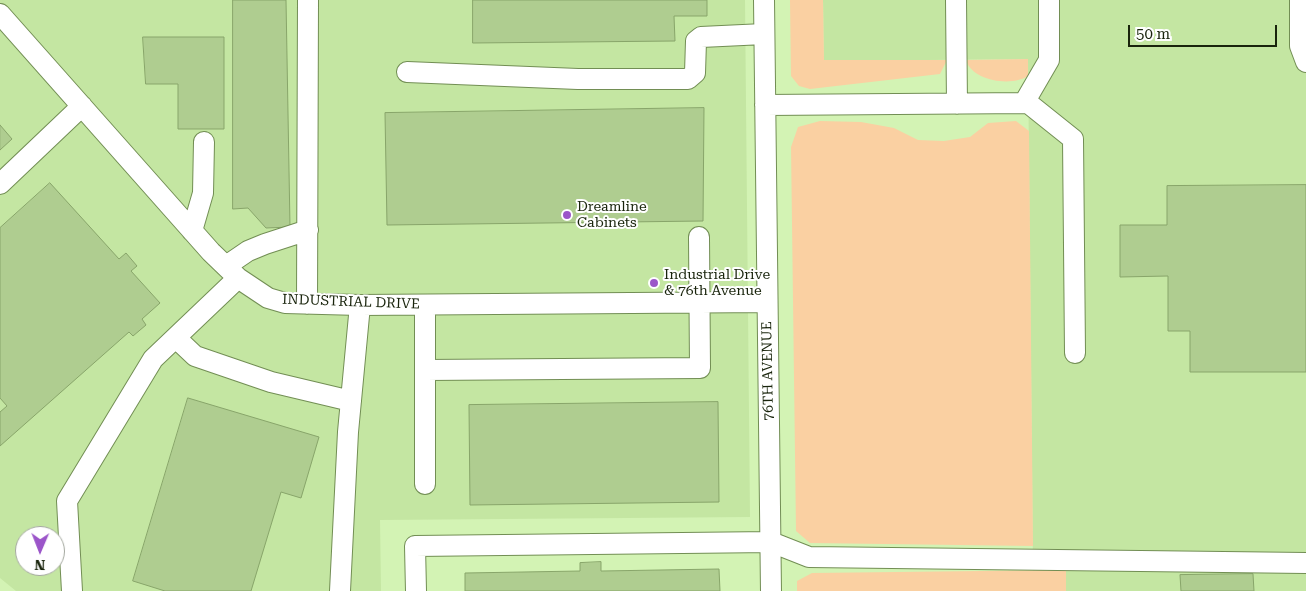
<!DOCTYPE html>
<html>
<head>
<meta charset="utf-8">
<style>
  body { margin:0 }
  #map { position:relative; width:1306px; height:591px; overflow:hidden; background:#d3f3b4; font-family:"Roboto Serif",serif }
  canvas { display:block }
  .north { position:absolute; left:15px; top:526px; width:50px; height:50px; box-sizing:border-box; background:#fff; border:1px solid #a3a79e; border-radius:50%; rotate:181deg; font-size:14px; font-weight:700; line-height:20px; text-align:center; color:#19240c }
  .north::after { content:''; display:block; margin:auto; width:18px; height:22px; background:#9b55c9; clip-path:polygon(50% 0,100% 100%,50% 72%,0 100%) }
  .scale { position:absolute; left:1128px; top:25px; width:149px; height:22px; box-sizing:border-box; border:2px solid #19240c; border-top:0; padding-left:6px; font-size:15px; line-height:18px; white-space:nowrap; color:#19240c; -webkit-text-stroke:4px #fff; paint-order:stroke }
</style>
</head>
<body>
<div id="map">
<canvas width="1306" height="591"></canvas>
<div class="north">N</div>
<div class="scale">50 m</div>
</div>
<script>
const context = document.querySelector('canvas').getContext('2d');
context.lineJoin = 'round';
function fillPath(path, color) {
  context.fillStyle = color;
  context.fill(path, 'evenodd');
}
function strokePath(path, color, width, dash) {
  context.strokeStyle = color;
  context.lineWidth = width;
  context.lineCap = dash ? 'butt' : 'round';
  context.setLineDash(dash || []);
  context.stroke(path);
}
function label(font, color, halo, rows, align = 'center') {
  context.font = font + ' "Roboto Serif",serif';
  context.lineWidth = 4;
  context.setLineDash([]);
  context.textBaseline = 'middle';
  context.strokeStyle = halo;
  context.fillStyle = color;
  for (const [text, x, y, turn = 0] of rows) {
    context.save();
    context.translate(x, y);
    context.rotate((+turn || 0) * Math.PI / 180);
    context.textAlign = isNaN(turn) ? turn : align;
    if (halo) context.strokeText(text, 0, 0);
    context.fillText(text, 0, 0);
    context.restore();
  }
}
const built = new Path2D(`
  M0,0H745L750,517L380,520L381,591H16L0,578ZM25,536H55V566H25Z
  M823,0H1306V591H1066V570L1033,571L1028,59L824,61Z`);
const green = new Path2D(`
  M790,0H823L824,60H947L940,74L810,89L799,86L791,76Z
  M1028,59V76C1011,87 972,81 966,60Z
  M820,121L861,122L894,128L918,140L944,141L970,137L988,123L1016,121L1029,131L1033,546L810,543L796,531L791,147L798,127Z
  M1066,570V591H797V581L812,573Z`);
const building = new Path2D(`
  M233,0H286L290,227L266,228L248,208L233,209Z
  M473,0H707V16H674L675,41L473,43Z
  M143,37H224V129H178V84H146Z
  M704,108L703,221L387,225L385,113Z
  M0,125L12,139L0,150Z
  M50,183L119,259L126,253L137,266L131,271L160,303L142,319L146,325L133,336L129,332L0,446V412L7,406L0,398V228Z
  M1306,185V372H1190V331H1168V276L1120,277V225H1167V186Z
  M188,398L319,437L301,498L281,492L251,591H165L133,581Z
  M718,402L719,502L470,505L469,405Z
  M601,562V571L719,569L720,591H465V573L580,571V563Z
  M1253,574L1254,591H1181L1180,575Z`);
const minor = new Path2D(`
  M764,0L771,591
  M956,0L957,104
  M1300,0V46L1306,62
  M0,14L211,252L238,278L268,298L285,303L360,305L767,302
  M407,72L578,79H688L695,73L696,41L701,37L764,34
  M1024,103L1049,60V0
  M765,105L1028,103L1073,139L1075,353
  M0,184L82,106
  M192,231L203,193L204,142
  M226,266L248,251L265,244L308,230
  M307,304L308,0
  M176,338L195,356L271,382L351,401
  M425,370V305
  M425,484V370L700,368L699,237
  M72,591L67,501L153,359L238,278
  M340,591L348,432L360,305
  M416,591L415,546L771,542L809,557L1306,563`);
const markers = [
  [567,215,5,"#9b55c9"],
  [654,283,5,"#9b55c9"]
];
const poiNames = [
  ["Dreamline",577,207],
  ["Cabinets",577,223],
  ["Industrial Drive",664,275],
  ["& 76th Avenue",664,291]
];
const streetNames = [
  ["INDUSTRIAL DRIVE",351,302,2],
  ["76TH AVENUE",768,371,-91]
];
fillPath(built, '#c4e6a2');
fillPath(green, '#fad0a2');
fillPath(building, '#afcd90');
strokePath(building, '#88a56a', 1);
strokePath(minor, '#728e54', 22);
strokePath(minor, '#fff', 20);
for (const [x, y, r, color] of markers) {
  const dot = new Path2D();
  dot.arc(x, y, r, 0, 2 * Math.PI);
  context.fillStyle = color;
  context.fill(dot);
  strokePath(dot, '#fff', 2);
}
label('14px', '#19240c', '#fff', poiNames, 'left');
label('14px', '#19240c', '#fff', streetNames);
</script>
</body>
</html>
